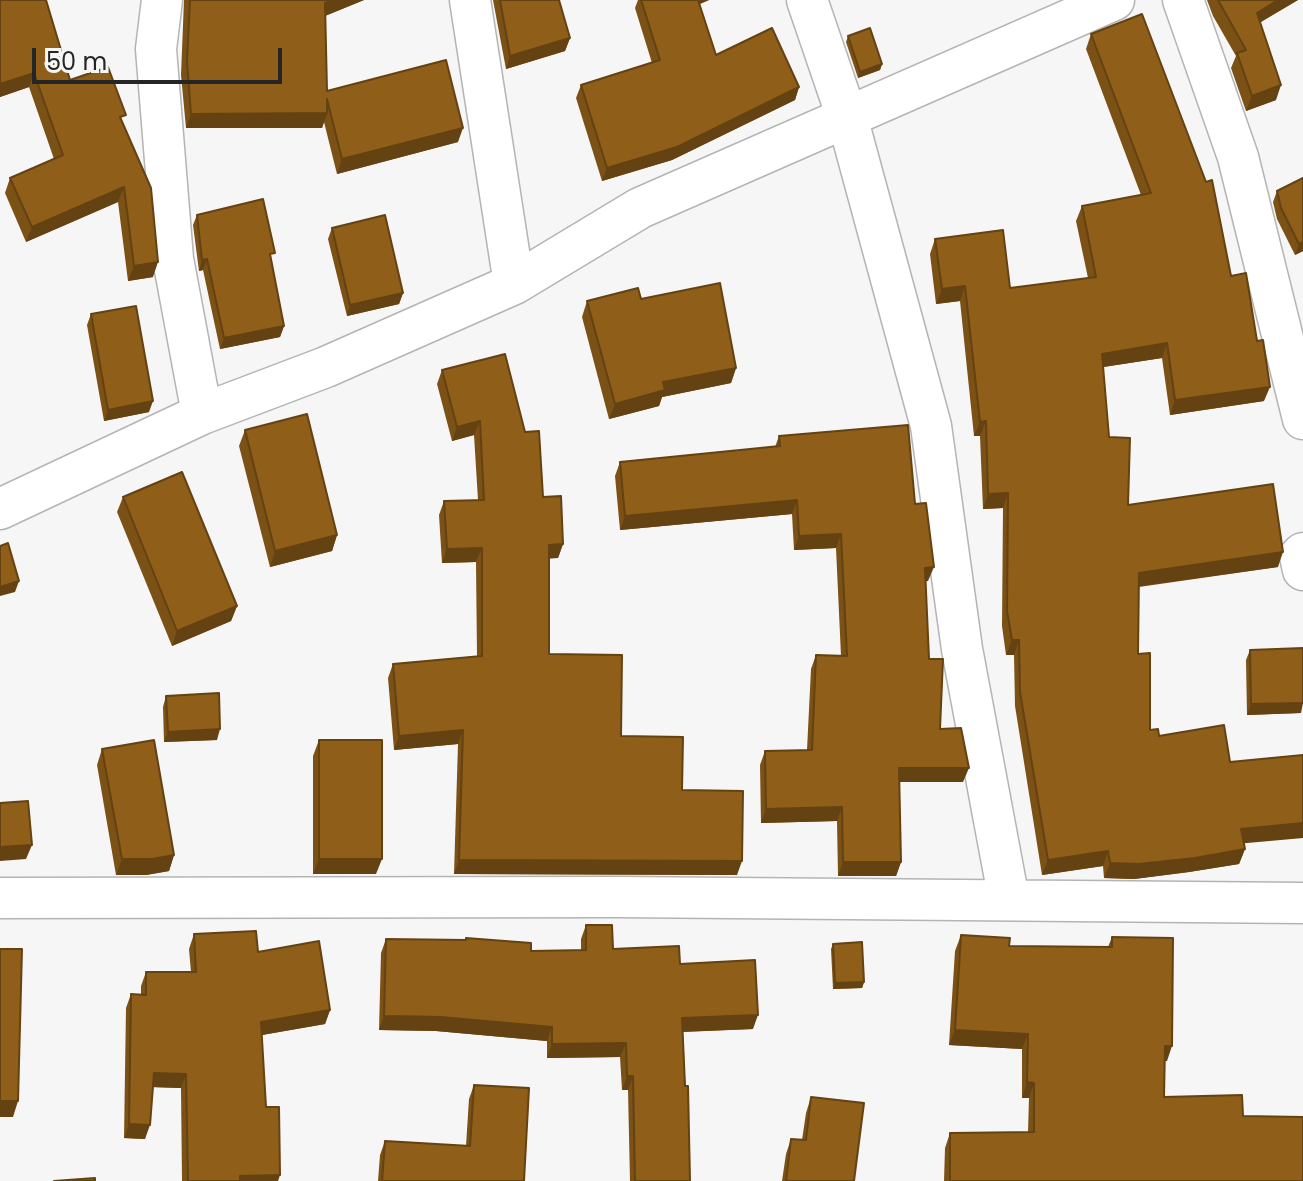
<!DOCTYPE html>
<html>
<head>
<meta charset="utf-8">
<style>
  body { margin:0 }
  #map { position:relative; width:1303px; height:1181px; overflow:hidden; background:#f6f6f7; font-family:Poppins,sans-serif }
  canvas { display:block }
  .scale { position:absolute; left:32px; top:48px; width:250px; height:36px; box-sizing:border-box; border:4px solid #252525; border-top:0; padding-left:10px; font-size:24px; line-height:28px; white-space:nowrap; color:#252525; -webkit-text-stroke:6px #f6f6f7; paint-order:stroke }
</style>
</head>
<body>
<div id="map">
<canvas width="1303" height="1181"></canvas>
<div class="scale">50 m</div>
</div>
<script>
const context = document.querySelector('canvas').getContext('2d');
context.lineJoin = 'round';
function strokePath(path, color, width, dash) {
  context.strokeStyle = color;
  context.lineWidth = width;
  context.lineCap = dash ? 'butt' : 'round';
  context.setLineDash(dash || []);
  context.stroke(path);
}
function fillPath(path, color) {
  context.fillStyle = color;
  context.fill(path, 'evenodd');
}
const minor = new Path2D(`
  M162,0L156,49L173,259L202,414
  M470,0L514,284
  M807,0L847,117L931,426L962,649L1009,900
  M1183,0L1238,157L1303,419
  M0,509L202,414L326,367L514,284L640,208L1114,0
  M1303,553L1300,556L1303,570
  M0,898L618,897L1303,903`);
const wall = new Path2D(`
  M0,0L70,80L123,123L153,277L128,281L118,202L26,242L5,193L10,178L54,159L29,87L0,97Z
  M184,0H364L325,16L327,91L458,142L337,174L324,122L322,128H186L181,75Z
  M493,0H559L570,38L565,51L506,69Z
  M638,0H709L700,4L716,55L799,87L795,100L672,160L602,181L576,98L581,85L652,63L635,8Z
  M1207,0H1298L1260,22L1276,100L1246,111L1231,68L1236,56L1213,16Z
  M1091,34L1231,276L1264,401L1170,415L1162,358L1103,367L1109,437L1128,505L1278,567L1139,587L1138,654L1150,730L1159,736L1244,843L1245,849L1239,864L1189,872L1134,879L1104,878L1103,866L1042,875L1015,706L1014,655H1006L1002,626L1003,508L983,509L980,436H974L960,301L936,304L930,254L935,239L1010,288L1088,278L1076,221L1082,206L1141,195L1086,49Z
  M848,36L882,64L880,70L858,78L846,42Z
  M1277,191L1303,251L1295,255L1277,219L1273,202Z
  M197,215L272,263L284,326L280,337L220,349L203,270L199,271L193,225Z
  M332,228L403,293L399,304L347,316L328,239Z
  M641,299L736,368L731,383L662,397L659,406L609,419L582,317L587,301Z
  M91,314L149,412L104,421L87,325Z
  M442,370L525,432L543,497L563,544L558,558H549V654L621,736L682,790L737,875L454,874L458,744L394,750L388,678L393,664L477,656L476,562L442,563L439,515L444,501L478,500L474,435L452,441L437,384Z
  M245,430L337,535L332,551L270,567L239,446Z
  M779,436L915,504L928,581H925L929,659L940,729L963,782H899L901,862L896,876H838L837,821L761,823L760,765L765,751L807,750L811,669L816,655L841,656L836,548L794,550L792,514L620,530L615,476L620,462L775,447Z
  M123,497L237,606L231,621L172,646L117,512Z
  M1250,650L1301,713L1247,715L1246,660Z
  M166,696L217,740L164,742L163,707Z
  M319,740L376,874H313V756Z
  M102,749L174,855L169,871L146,875H116L97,765Z
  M586,925L613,949L680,964L753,1029L683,1032L690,1181H630L628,1090H622L620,1057L547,1058V1041L436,1031L379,1030L381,953L386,939L531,951L581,950V939Z
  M194,934L258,952L330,1010L325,1024L262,1035L266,1107L278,1181H182L181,1088L153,1087L145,1139L124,1138L126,1008L131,994L141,995V986L146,972H191L189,949Z
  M961,935L1009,946L1108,947L1112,937L1167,1061H1165L1164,1097L1243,1116L1303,1181H944L945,1148L950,1133L1028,1132L1029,1098H1022V1049L949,1045L955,951Z
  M833,944L864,982L862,988L833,989L831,949Z
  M474,1085L524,1181H378L380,1155L385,1141L466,1146L469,1099Z
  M811,1097L854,1181H782L786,1154L791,1139L802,1140L806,1113Z`);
const shadedWall = new Path2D(`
  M333,0H364L320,18L325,3Z
  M694,0H709L692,7Z
  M1278,0H1298L1251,28L1257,13Z
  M570,38L565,51L506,69L510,56Z
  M882,64L880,70L858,78L860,72Z
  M34,73L29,87L0,97V84Z
  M1281,85L1276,100L1246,111L1252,96Z
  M799,87L795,100L672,160L602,181L607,168Z
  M327,113L322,128H186L191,114Z
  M463,128L458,142L337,174L342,159Z
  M124,187L118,202L26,242L32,227Z
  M1303,242V251L1295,255L1299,244Z
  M207,259L203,270L199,271L202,260Z
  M158,262L153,277L128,281L134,266Z
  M965,286L960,301L936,304L942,289Z
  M403,293L399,304L347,316L350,305Z
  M284,326L280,337L220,349L224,338Z
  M1167,343L1162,358L1097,368L1102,354Z
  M736,368L731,383L662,397L659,406L609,419L615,404L663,382Z
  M1270,387L1264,401L1170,415L1175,400Z
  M153,401L149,412L104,421L108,410Z
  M480,421L474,435L452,441L457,427Z
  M986,421L980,436H974L980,422Z
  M1008,493L1003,508L983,509L988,494Z
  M797,500L792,514L620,530L625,516Z
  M841,534L836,548L794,550L799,536Z
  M337,535L332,551L270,567L275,551Z
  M563,544L558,558L544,559L549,545Z
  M482,548L476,562L442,563L447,549Z
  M1283,552L1278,567L1133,587L1139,573Z
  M934,567L928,581L920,582L925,568Z
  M19,581L15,592L0,596V587Z
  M237,606L231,621L172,646L177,631Z
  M1012,640H1019L1014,655H1006Z
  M1303,703L1301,713L1247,715L1251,704Z
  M220,729L217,740L164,742L168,732Z
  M463,730L458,744L394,750L399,736Z
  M899,768H969L963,782H894Z
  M842,807L837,821L761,823L766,809Z
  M1303,823V838L1236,844L1241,829Z
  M32,845L26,859L0,861V847Z
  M1245,849L1239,864L1189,872L1134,879L1104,878L1110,863Z
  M1108,851L1103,866L1042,875L1048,860Z
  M174,855L169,871L146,875H116L122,859Z
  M319,859H382L376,874H313Z
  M459,860L742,861L737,875L454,874Z
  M843,862H901L896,876H838Z
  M864,982L862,988L833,989L835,983Z
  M330,1010L325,1024L256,1036L261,1022Z
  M758,1015L753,1029L677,1032L682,1018Z
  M384,1016L441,1017L552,1027L547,1041L436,1031L379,1030Z
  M955,1030L1028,1034L1022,1049L949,1045Z
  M626,1043L620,1057L547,1058L552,1044Z
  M1165,1046H1172L1167,1061H1160Z
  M154,1073L186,1074L181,1088L149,1087Z
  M627,1076H633L628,1090H622Z
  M1027,1082L1034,1083L1029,1098H1022Z
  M0,1101H18L13,1117H0Z
  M129,1124L150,1125L145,1139L124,1138Z
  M280,1175L278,1181H239L240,1176Z`);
const building = new Path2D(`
  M0,0H46L70,80L108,67L126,115L120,117L151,188L158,262L134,266L124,187L32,227L10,178L63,155L34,73L0,84Z
  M190,0H333L325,3L327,91L446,60L463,128L342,159L327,99V113L191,114L187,61Z
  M500,0H559L570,38L510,56Z
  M641,0H698L716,55L772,28L799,87L677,147L607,168L581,85L660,60Z
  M1218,0H1278L1257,13L1281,85L1252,96L1237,53L1246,50Z
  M1142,14L1206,182L1212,180L1231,276L1246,273L1257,341L1263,340L1270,387L1175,400L1167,343L1102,354L1109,437L1130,438L1128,505L1273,484L1283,552L1139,573L1138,654L1150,653V730L1158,729L1159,736L1224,725L1230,762L1303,755V823L1241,829L1245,849L1195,858L1139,864L1110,863L1108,851L1048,860L1020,692L1019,640H1012L1007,611L1008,493L988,494L986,421L980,422L965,286L942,289L935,239L1003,230L1010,288L1096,277L1082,206L1151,193L1091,34Z
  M870,28L882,64L860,72L848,36Z
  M1303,178V242L1299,244L1281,208L1277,191Z
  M263,199L275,253L270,254L284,326L224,338L207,259L202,260L197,215Z
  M385,215L403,293L350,305L332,228Z
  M720,283L736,368L663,382L665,390L615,404L587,301L638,288L641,299Z
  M136,306L153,401L108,410L91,314Z
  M505,354L525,432L539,431L543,497L561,496L563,544L549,545V654L622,655L621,736L683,737L682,790L743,791L742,861L459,860L463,730L399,736L393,664L482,656V548L447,549L444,501L484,500L480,421L457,427L442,370Z
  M307,414L337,535L275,551L245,430Z
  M908,425L915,504L926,503L934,567L925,568L929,659H943L940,729L961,728L969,768H899L901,862H843L842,807L766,809L765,751L812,750L816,655L847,656L841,534L799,536L797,500L625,516L620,462L780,446L779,436Z
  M182,472L237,606L177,631L123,497Z
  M8,543L19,581L0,587V546Z
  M1303,648V703L1251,704L1250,650Z
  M219,693L220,729L168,732L166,696Z
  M154,740L174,855L152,859H122L102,749Z
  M319,740H382V859H319Z
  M28,801L32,845L0,847V803Z
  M586,925H612L613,949L679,946L680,964L755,960L758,1015L682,1018L685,1086H688L690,1181H635L633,1076H627L626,1043L552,1044V1027L441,1017L384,1016L386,939L466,940V938L531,943V951L586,950Z
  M256,931L258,952L319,941L330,1010L261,1022L266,1107H279L280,1175L240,1176V1181H188L186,1074L154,1073L150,1125L129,1124L131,994L146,995V972H196L194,934Z
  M961,935L1010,938L1009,946L1112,947V937L1173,938L1172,1046H1165L1164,1097L1242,1095L1243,1116L1303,1117V1181H950V1133L1034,1132V1083L1027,1082L1028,1034L955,1030Z
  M862,942L864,982L835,983L833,944Z
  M0,949H22L18,1101H0Z
  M474,1085L529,1088L524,1181H382L385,1141L470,1146Z
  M811,1097L864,1103L854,1181H786L791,1139L806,1140Z
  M95,1178V1181H54Z`);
strokePath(minor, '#b4b4b5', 43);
strokePath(minor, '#fff', 40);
fillPath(wall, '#7b5116');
fillPath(shadedWall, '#644212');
fillPath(building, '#8f5e19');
strokePath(building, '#644212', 2);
</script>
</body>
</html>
